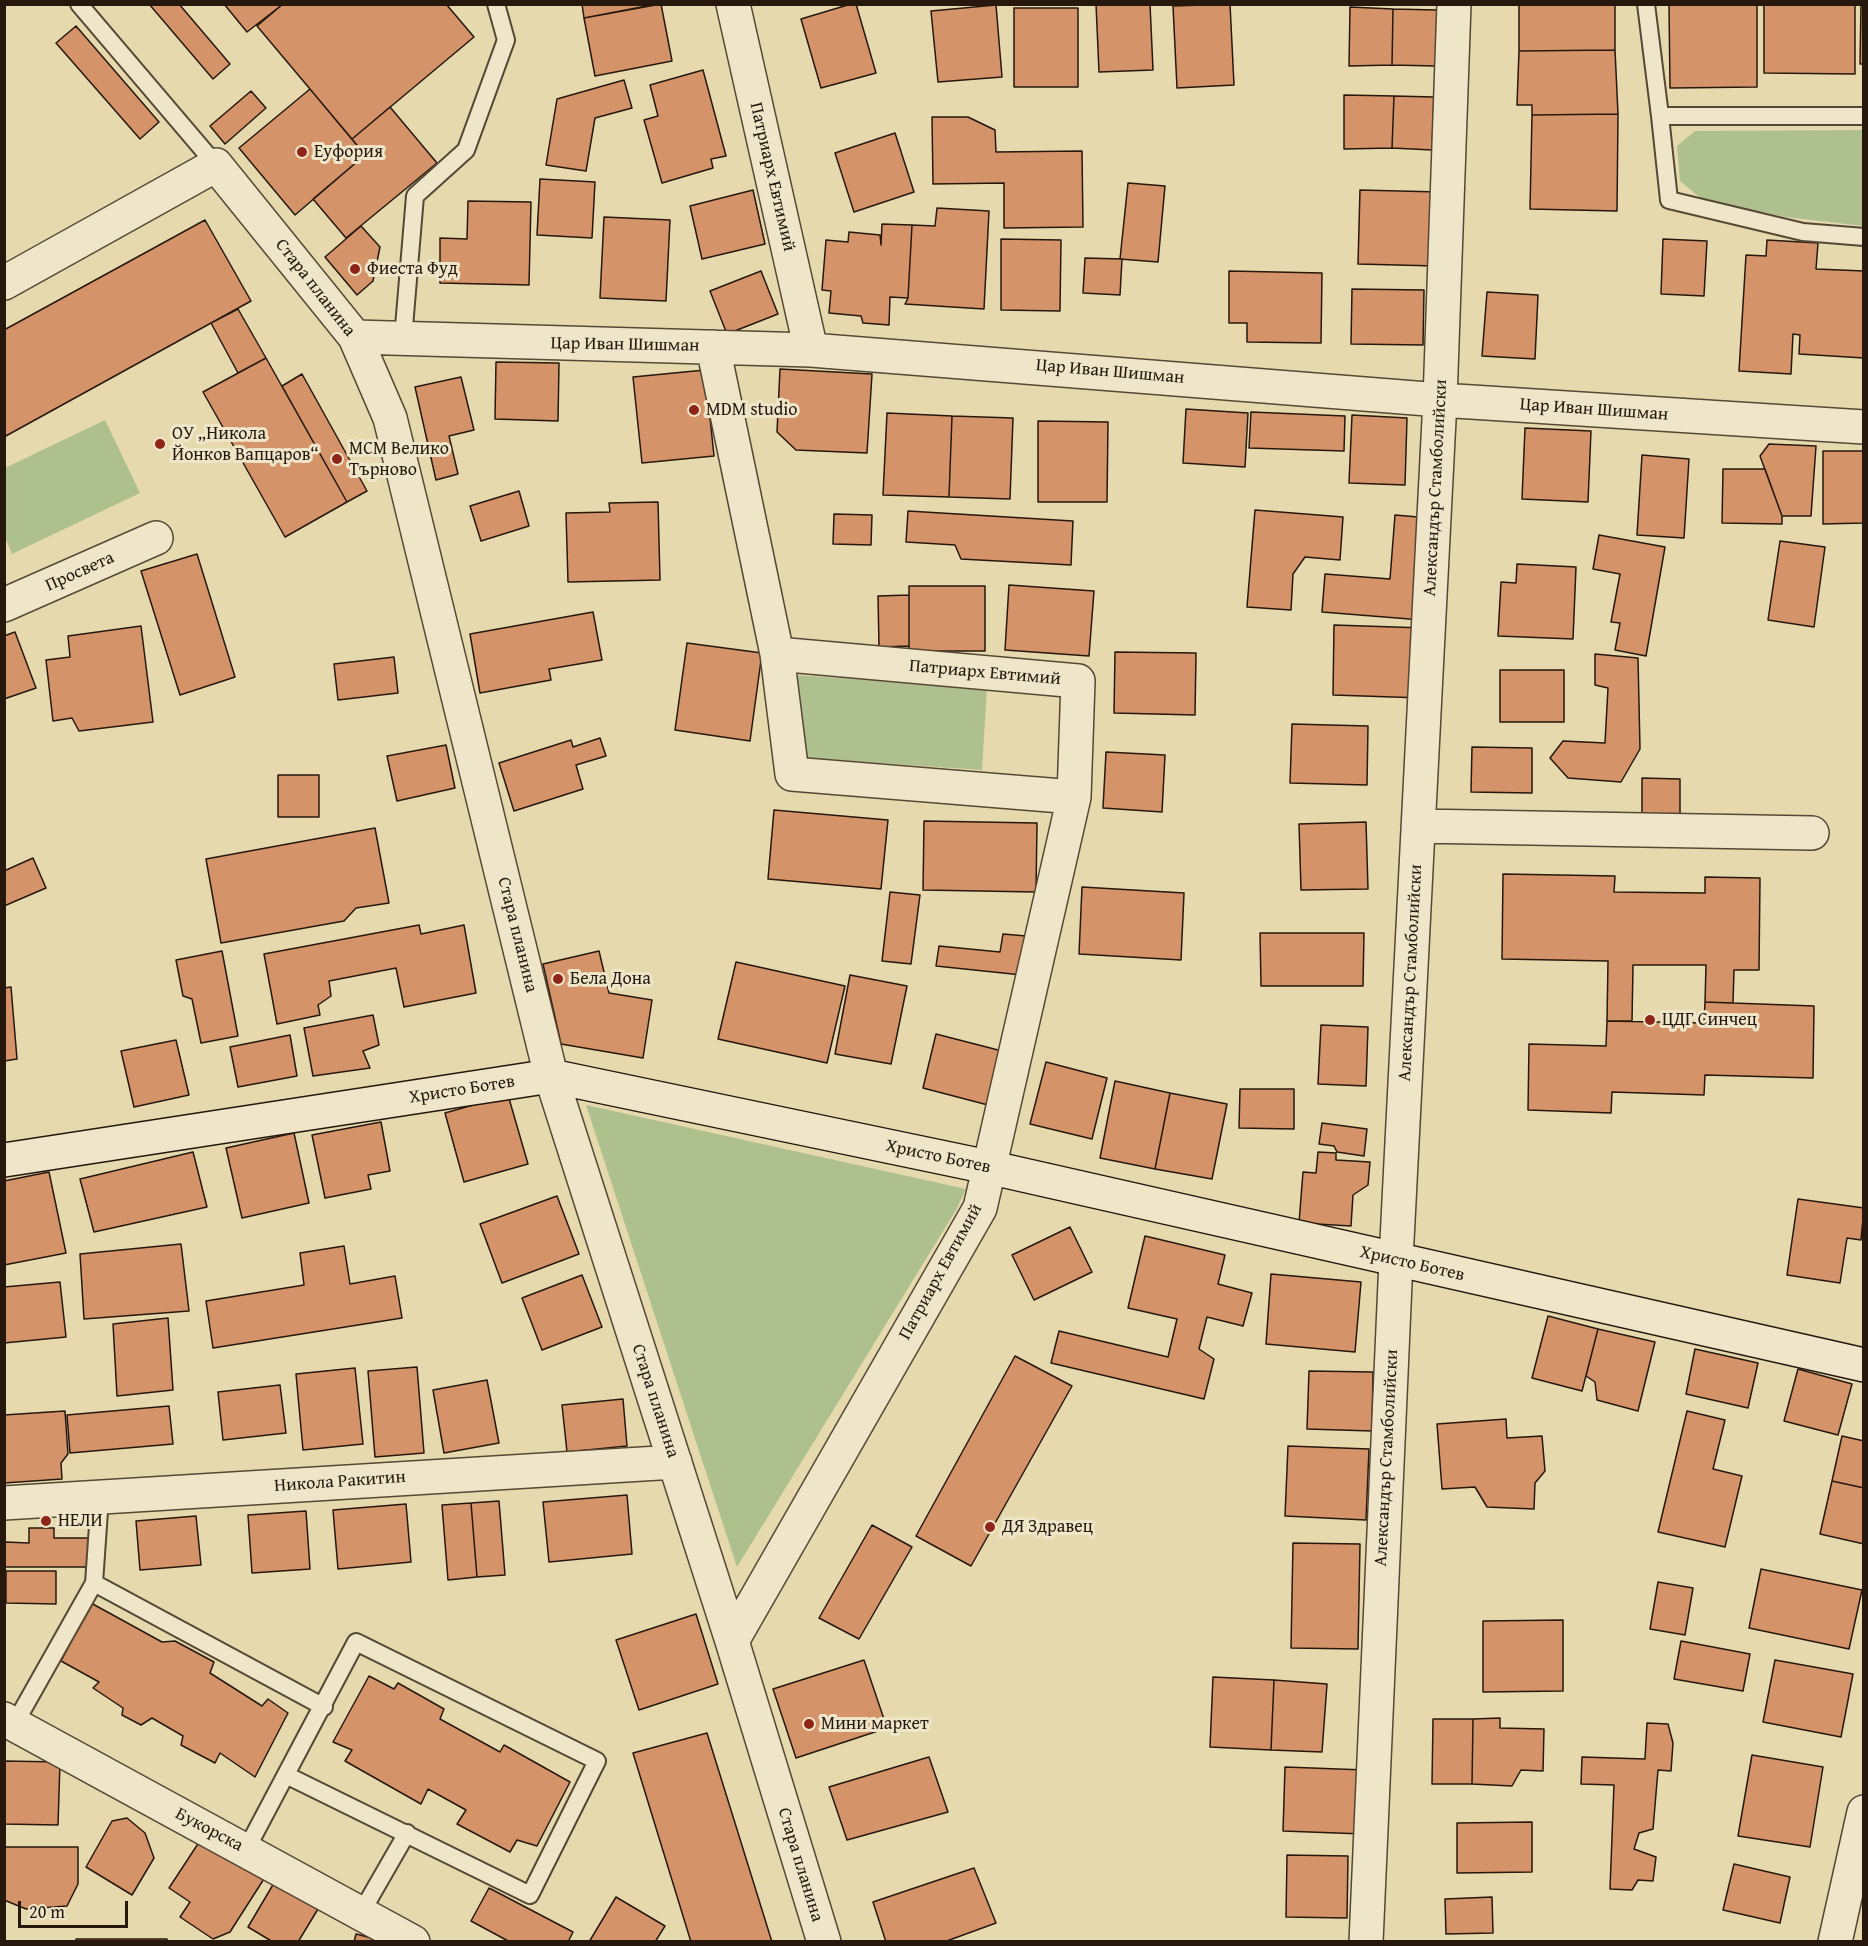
<!DOCTYPE html>
<html>
<head>
<meta charset="utf-8">
<style>
  body { margin:0 }
  #map { position:relative; width:1868px; height:1946px; overflow:hidden; background:#e6d9ae; font-family:"Gentium Book Plus",serif }
  canvas { display:block }
  .frame { position:absolute; inset:0; border:6px solid #26180d; pointer-events:none }
  .scale { position:absolute; left:18px; top:1901px; width:110px; height:27px; box-sizing:border-box; border:3px solid #26180d; border-top:0; padding-left:8px; font-size:18px; line-height:21px; white-space:nowrap; color:#26180d; -webkit-text-stroke:4px #efe6ca; paint-order:stroke }
</style>
</head>
<body>
<div id="map">
<canvas width="1868" height="1946"></canvas>
<div class="frame"></div>
<div class="scale">20 m</div>
</div>
<script>
const context = document.querySelector('canvas').getContext('2d');
context.lineJoin = 'round';
function fillPath(path, color) {
  context.fillStyle = color;
  context.fill(path, 'evenodd');
}
function strokePath(path, color, width, dash) {
  context.strokeStyle = color;
  context.lineWidth = width;
  context.lineCap = dash ? 'butt' : 'round';
  context.setLineDash(dash || []);
  context.stroke(path);
}
function label(font, color, halo, rows, align = 'center') {
  context.font = font + ' "Gentium Book Plus",serif';
  context.lineWidth = 6;
  context.setLineDash([]);
  context.textBaseline = 'middle';
  context.strokeStyle = halo;
  context.fillStyle = color;
  for (const [text, x, y, turn = 0] of rows) {
    context.save();
    context.translate(x, y);
    context.rotate((+turn || 0) * Math.PI / 180);
    context.textAlign = isNaN(turn) ? turn : align;
    if (halo) context.strokeText(text, 0, 0);
    context.fillText(text, 0, 0);
    context.restore();
  }
}
const green = new Path2D(`
  M1863,130V226L1786,217L1703,200L1680,181L1677,146L1695,131Z
  M105,420L140,493L12,554L5,537V468Z
  M793,675L987,687L982,770L806,758Z
  M586,1105L966,1189L956,1210L737,1567Z`);
const building = new Path2D(`
  M149,4H179L230,64L213,79Z
  M224,4H283L247,32Z
  M283,4H446L474,37L352,139L257,26Z
  M582,4H657L584,18Z
  M661,4L672,61L595,76L584,18Z
  M851,4H856L876,73L821,88L801,19Z
  M1096,4H1150L1153,70L1099,72Z
  M1230,4L1234,85L1177,88L1173,6Z
  M1519,4H1615V50L1519,51Z
  M1669,4H1757V87L1670,88Z
  M1764,4H1855V74L1764,73Z
  M1861,4H1864V64H1860Z
  M996,5L1002,77L938,82L931,11Z
  M1350,7L1393,9L1392,65L1349,66Z
  M1014,8H1078V87H1014Z
  M1393,9L1437,10L1436,66L1392,65Z
  M76,26L159,122L140,139L56,43Z
  M1615,50L1618,114L1532,115V105H1517L1519,51Z
  M703,70L726,156L711,159L713,168L662,183L644,120L658,116L650,85Z
  M624,80L632,108L595,118L586,171L546,165L557,99Z
  M310,89L365,155L295,215L239,148Z
  M251,91L266,108L225,144L210,126Z
  M1344,95L1394,96L1392,148L1344,149Z
  M1394,96L1434,97L1432,150L1392,148Z
  M390,107L437,163L346,238L313,199L365,155L352,139Z
  M1618,114L1617,211L1530,209L1532,115Z
  M932,117H968L995,130L996,152L1082,151L1083,227L1004,228V183L933,184Z
  M895,133L914,192L854,212L835,153Z
  M540,179L595,182L592,238L537,235Z
  M1128,183L1165,186L1158,262L1120,259Z
  M753,190L765,244L702,259L690,206Z
  M1360,190L1439,192L1436,266L1358,264Z
  M468,201L531,202L529,285L440,283V238L467,239Z
  M937,208L989,211L984,309L905,304L908,298L912,225L935,226Z
  M604,217L670,220L666,301L600,298Z
  M205,220L251,301L4,437V330Z
  M882,224L912,225L908,298L890,297L889,325L863,323L861,316L829,313L831,291L822,290L826,240L848,242L849,232L880,235L881,245Z
  M361,226L380,247L373,281L357,295L325,257Z
  M1001,239L1061,240L1060,311L1001,310Z
  M1663,239L1707,241L1704,296L1661,294Z
  M1767,240L1818,243L1816,269L1864,271V358L1799,354L1800,335L1793,334L1791,374L1739,371L1746,255L1766,256Z
  M1085,258L1122,259L1120,295L1083,293Z
  M761,271L778,314L727,334L710,291Z
  M1229,271L1322,273L1321,343L1247,342V323H1229Z
  M1352,289L1424,290L1423,345L1351,344Z
  M1487,292L1538,295L1535,359L1482,356Z
  M238,309L266,358L238,373L211,323Z
  M266,358L347,502L285,537L203,392Z
  M496,362L559,363L558,421L495,419Z
  M780,369L872,374L867,453L796,450L777,432Z
  M705,370L714,456L642,463L633,377Z
  M302,374L367,491L347,502L282,386Z
  M461,377L474,430L449,436L458,474L436,480L415,387Z
  M1186,409L1248,413L1245,467L1183,463Z
  M1251,412L1345,416L1344,451L1249,448Z
  M887,413L952,416L949,497L883,495Z
  M1352,415L1407,418L1405,485L1349,483Z
  M952,416L1013,418L1010,499L949,497Z
  M1038,421L1108,422L1107,502H1038Z
  M1525,428L1591,431L1588,502L1522,499Z
  M1769,444L1816,446L1811,516H1782L1760,456Z
  M1823,451H1864V523L1823,524Z
  M1642,455L1689,459L1684,538L1637,535Z
  M1723,469H1765L1782,516V524L1722,523Z
  M519,491L529,526L481,541L470,506Z
  M658,502L660,580L568,582L566,513L610,512L609,503Z
  M1255,510L1343,517L1340,560L1305,557L1293,574L1291,610L1247,607Z
  M908,511L1073,521L1071,565L961,559L955,545L906,542Z
  M834,514L872,515L871,545L833,544Z
  M1395,515L1430,518L1422,620L1322,612L1325,574L1390,579Z
  M1599,535L1665,547L1646,656L1615,650L1620,623L1611,622L1620,574L1593,569Z
  M1780,541L1825,547L1814,627L1768,620Z
  M197,554L235,677L180,695L141,571Z
  M1517,564L1576,567L1573,639L1498,636L1501,582L1516,583Z
  M1009,585L1094,591L1089,656L1005,650Z
  M909,586H985V651H909Z
  M909,595V646L879,647L878,596Z
  M593,612L602,660L549,669L551,680L480,693L470,634Z
  M1334,625L1424,628L1422,698L1333,695Z
  M141,626L153,722L79,731L72,718L53,721L46,660L70,657L68,636Z
  M15,632L36,688L4,699V636Z
  M687,643L762,653L750,741L675,730Z
  M1115,652L1196,653L1195,715L1114,713Z
  M1595,654L1638,658L1640,749L1621,782L1568,778L1550,758L1563,741L1605,743L1608,688L1595,685Z
  M394,657L398,693L338,700L334,664Z
  M1500,670H1564V722H1500Z
  M1292,724L1368,726L1367,785L1290,783Z
  M600,738L606,756L576,765L583,789L514,811L499,763L571,740L573,747Z
  M446,745L455,788L397,801L387,756Z
  M1472,747L1532,748V793L1471,792Z
  M1106,752L1165,755L1162,812L1103,808Z
  M278,775H319V817H278Z
  M1642,778L1680,779V825L1642,824Z
  M774,810L888,820L881,889L768,879Z
  M924,821L1037,823L1036,892L923,890Z
  M1366,822L1368,889L1301,890L1299,824Z
  M375,828L389,903L356,908L344,921L221,943L206,859Z
  M33,858L46,888L4,906V871Z
  M1503,874L1615,876L1614,892L1705,893V877L1760,878L1759,970H1734L1733,1003L1705,1002L1706,965H1633L1632,1021H1607L1608,961L1502,959Z
  M1082,887L1184,893L1181,960L1079,954Z
  M890,892L920,895L911,964L882,961Z
  M419,925L421,934L464,925L476,993L404,1007L396,968L329,981L331,996L318,1005L320,1015L277,1024L264,954Z
  M1260,933H1364L1363,986H1261Z
  M1003,934L1026,936L1022,975L936,966L939,946L1000,952Z
  M222,951L238,1036L201,1043L192,999L183,996L176,960Z
  M599,951L609,993L652,1000L643,1058L561,1044L543,964Z
  M736,962L845,986L827,1063L718,1039Z
  M850,975L907,986L891,1064L835,1054Z
  M11,987L17,1059L4,1061V988Z
  M1705,1002L1814,1006L1813,1078L1705,1075L1704,1095L1612,1092L1611,1113L1528,1110L1529,1044L1606,1046L1607,1021L1704,1023Z
  M373,1015L379,1045L363,1051L370,1068L313,1076L304,1028Z
  M1321,1025L1368,1027L1366,1086L1318,1084Z
  M936,1034L1002,1051L988,1105L923,1088Z
  M290,1035L297,1076L238,1087L230,1047Z
  M176,1040L189,1095L134,1107L121,1051Z
  M1046,1062L1107,1078L1092,1139L1030,1124Z
  M1115,1081L1170,1093L1155,1169L1100,1158Z
  M1240,1089H1294V1129L1239,1128Z
  M1170,1093L1227,1104L1212,1179L1155,1169Z
  M508,1095L528,1164L464,1182L445,1113Z
  M381,1122L390,1171L368,1175L371,1189L325,1198L312,1135Z
  M1322,1123L1367,1129L1364,1156L1337,1152L1334,1146L1319,1144Z
  M294,1133L309,1203L242,1218L226,1148Z
  M193,1152L207,1207L94,1232L80,1179Z
  M1318,1152L1336,1153V1160L1370,1162L1368,1185L1353,1195L1351,1226L1299,1223L1303,1172L1316,1173Z
  M49,1172L66,1253L4,1265V1181Z
  M557,1196L579,1254L502,1283L480,1224Z
  M1798,1199L1864,1208L1861,1240L1847,1238L1840,1283L1787,1275Z
  M1070,1227L1092,1272L1034,1300L1012,1255Z
  M1145,1236L1225,1255L1218,1284L1252,1293L1243,1326L1207,1317L1199,1349L1214,1359L1204,1399L1051,1363L1059,1331L1168,1357L1177,1319L1128,1308Z
  M181,1244L189,1311L84,1319L80,1254Z
  M344,1246L350,1284L395,1276L402,1318L213,1348L206,1301L304,1285L300,1253Z
  M1271,1274L1361,1282L1355,1352L1266,1344Z
  M582,1275L602,1327L542,1350L522,1298Z
  M60,1282L66,1337L4,1343V1287Z
  M1548,1316L1598,1329L1582,1391L1532,1378Z
  M168,1318L173,1390L117,1396L113,1324Z
  M1598,1329L1655,1342L1638,1411L1597,1400L1595,1382L1586,1376Z
  M1695,1349L1758,1363L1748,1408L1686,1394Z
  M1015,1356L1072,1386L971,1566L916,1536Z
  M417,1367L424,1453L375,1457L368,1371Z
  M355,1368L363,1444L303,1450L296,1374Z
  M1798,1369L1852,1384L1838,1435L1784,1421Z
  M1309,1371L1373,1372L1372,1431L1307,1429Z
  M487,1380L499,1443L444,1453L433,1390Z
  M280,1385L286,1433L223,1440L218,1392Z
  M623,1399L627,1446L567,1452L562,1405Z
  M169,1406L173,1444L70,1453L67,1415Z
  M65,1411L68,1454L61,1463L62,1479L4,1483V1415Z
  M1687,1411L1725,1420L1713,1469L1742,1476L1725,1547L1658,1532Z
  M1506,1419L1507,1438L1542,1436L1545,1471L1535,1483L1534,1509L1487,1507L1475,1487L1442,1489L1437,1424Z
  M1842,1436L1864,1441V1488L1832,1481Z
  M1288,1446L1369,1449L1366,1520L1285,1516Z
  M1832,1481L1864,1488V1544L1820,1534Z
  M627,1495L632,1554L549,1562L543,1502Z
  M499,1501L505,1575L477,1577L471,1503Z
  M471,1503L477,1577L448,1580L442,1505Z
  M406,1504L411,1562L338,1569L333,1510Z
  M306,1511L310,1569L252,1573L248,1515Z
  M196,1516L201,1565L140,1570L136,1521Z
  M872,1525L912,1547L859,1639L819,1618Z
  M29,1528H54V1538H91V1567H5V1542L29,1543Z
  M1293,1543L1360,1544L1358,1649L1291,1648Z
  M1761,1569L1862,1590L1849,1649L1749,1628Z
  M6,1571H56V1604L6,1603Z
  M1658,1582L1693,1588L1685,1635L1650,1629Z
  M91,1603L162,1642L175,1641L214,1662L210,1673L262,1706L268,1699L288,1713L255,1777L220,1753L215,1763L181,1745L183,1736L152,1718L141,1725L122,1715L123,1708L93,1688L99,1682L61,1661Z
  M696,1614L718,1684L639,1710L616,1640Z
  M1563,1620V1691L1483,1692V1621Z
  M1681,1641L1750,1654L1743,1691L1674,1679Z
  M864,1660L887,1728L796,1758L773,1689Z
  M1775,1660L1853,1674L1841,1737L1763,1722Z
  M369,1676L394,1689L398,1683L444,1709L440,1719L500,1752L504,1745L570,1782L537,1846L517,1840L510,1852L457,1824L466,1810L428,1789L421,1804L345,1761L352,1750L333,1742Z
  M1213,1677L1274,1680L1271,1750L1210,1747Z
  M1274,1680L1327,1684L1322,1752L1271,1750Z
  M1500,1718V1728L1544,1729L1543,1771L1521,1770L1512,1786L1472,1784L1473,1719Z
  M1433,1719H1473L1472,1784H1432Z
  M1647,1723L1668,1724L1673,1743L1671,1771L1658,1770L1653,1829L1639,1833L1634,1849L1656,1857L1653,1881L1638,1880L1632,1890L1610,1889L1614,1785L1581,1784L1582,1757L1645,1759Z
  M707,1733L772,1942H691L633,1753Z
  M1752,1755L1823,1767L1810,1847L1738,1836Z
  M929,1757L948,1812L847,1840L829,1787Z
  M4,1761L60,1762L58,1825L4,1824Z
  M1285,1767L1365,1770L1363,1834L1283,1831Z
  M127,1818L145,1833L154,1858L132,1895L86,1867L112,1821Z
  M1532,1822V1872L1457,1873V1823Z
  M207,1830L269,1871L230,1932L213,1939L180,1917L190,1902L169,1888Z
  M4,1847H78V1884L67,1906L26,1909L4,1900Z
  M1287,1855L1348,1856L1347,1918L1286,1917Z
  M1734,1864L1790,1877L1780,1923L1723,1910Z
  M974,1868L996,1923L944,1942H886L873,1902Z
  M274,1883L318,1909L298,1942H273L248,1927Z
  M489,1888L573,1932L568,1942H510L471,1921Z
  M616,1897L665,1926L655,1942H589Z
  M1492,1897L1493,1933L1446,1934L1445,1899Z
  M356,1934L387,1942H354Z
  M76,1939H167V1942H76Z`);
const lane = new Path2D(`
  M79,4L216,165
  M1646,4L1660,116H1864
  M1660,116L1669,200L1803,232L1864,237
  M403,339L415,196L466,150L506,40L496,4
  M94,1583L100,1497
  M14,1725L94,1583L324,1707
  M246,1850L356,1642L597,1761L530,1895L286,1775
  M361,1913L407,1833`);
const street = new Path2D(`
  M733,4L811,350
  M4,283L216,165L355,337L390,418L551,1076L732,1641L824,1942
  M355,337L811,350L1440,400L1864,427
  M713,347L777,654L792,774L1074,797
  M4,605L156,538
  M1419,826L1812,833
  M4,1503L675,1462
  M732,1641L980,1208L1074,797L1078,681L777,654
  M4,1719L413,1942
  M1366,1942L1396,1260L1440,400L1454,4
  M1835,1942L1864,1812`);
const secondary = new Path2D(`
  M4,1160L551,1076L988,1167L1864,1365`);
const markers = [
  [302,152,6,"#8f2418"],
  [355,269,6,"#8f2418"],
  [694,410,6,"#8f2418"],
  [160,444,6,"#8f2418"],
  [337,459,6,"#8f2418"],
  [558,979,6,"#8f2418"],
  [1650,1020,6,"#8f2418"],
  [46,1521,6,"#8f2418"],
  [990,1527,6,"#8f2418"],
  [809,1724,6,"#8f2418"]
];
const poiNames = [
  ["Еуфория",314,152],
  ["Фиеста Фуд",367,269],
  ["MDM studio",706,410],
  ["ОУ „Никола",172,434],
  ["Йонков Вапцаров“",172,455],
  ["МСМ Велико",349,449],
  ["Търново",349,470],
  ["Бела Дона",570,979],
  ["ЦДГ Синчец",1662,1020],
  ["НЕЛИ",58,1521],
  ["ДЯ Здравец",1002,1527],
  ["Мини маркет",821,1724]
];
const streetNames = [
  ["Патриарх Евтимий",772,177,77],
  ["Стара планина",315,288,52],
  ["Цар Иван Шишман",625,345,1],
  ["Цар Иван Шишман",1110,372,5],
  ["Цар Иван Шишман",1594,410,4],
  ["Александър Стамболийски",1436,488,-87],
  ["Просвета",80,572,-24],
  ["Патриарх Евтимий",985,673,5],
  ["Стара планина",517,935,76],
  ["Александър Стамболийски",1411,973,-87],
  ["Христо Ботев",462,1090,-9],
  ["Христо Ботев",938,1157,12],
  ["Христо Ботев",1412,1264,13],
  ["Патриарх Евтимий",941,1272,-61],
  ["Стара планина",655,1401,72],
  ["Александър Стамболийски",1387,1458,-87],
  ["Никола Ракитин",340,1482,-4],
  ["Букорска",209,1830,28],
  ["Стара планина",800,1865,73]
];
fillPath(green, '#afc08f');
fillPath(building, '#d59369');
strokePath(building, '#26180d', 1.5);
strokePath(lane, '#564835', 20);
strokePath(street, '#564835', 36);
strokePath(secondary, '#26180d', 36);
strokePath(lane, '#efe6ca', 16);
strokePath(street, '#efe6ca', 33);
strokePath(secondary, '#efe6ca', 33);
for (const [x, y, r, color] of markers) {
  const dot = new Path2D();
  dot.arc(x, y, r, 0, 2 * Math.PI);
  context.fillStyle = color;
  context.fill(dot);
  strokePath(dot, '#efe6ca', 2);
}
label('18px', '#26180d', '#efe6ca', poiNames, 'left');
label('18px', '#26180d', '#efe6ca', streetNames);
</script>
</body>
</html>
